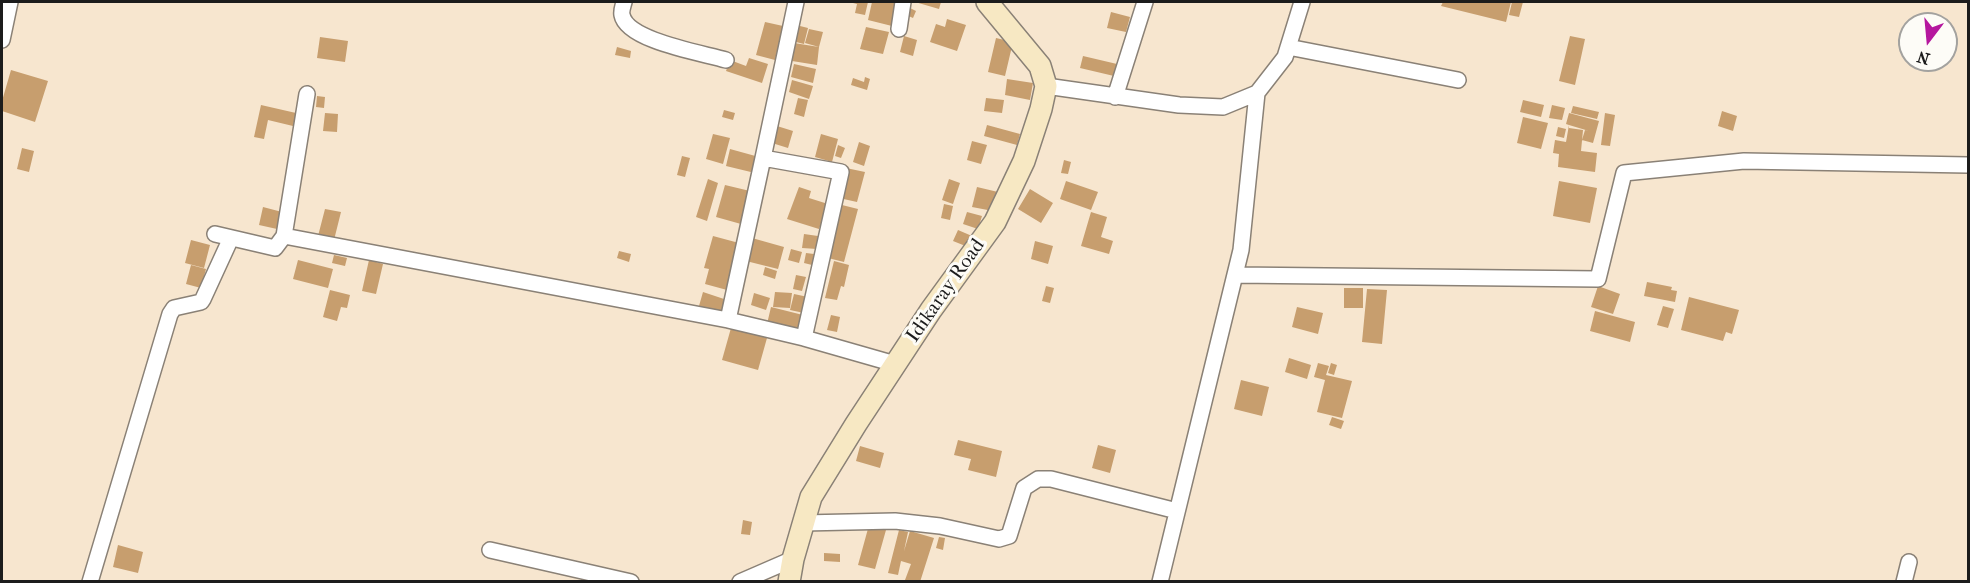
<!DOCTYPE html>
<html>
<head>
<meta charset="utf-8">
<style>
  body { margin:0 }
  #map { position:relative; width:1970px; height:583px; overflow:hidden; background:#f7e6cf; font-family:"IM FELL French Canon",serif }
  canvas { display:block }
  .frame { position:absolute; inset:0; border:3px solid #1c1c1c; pointer-events:none }
  .north { position:absolute; left:1898px; top:12px; width:60px; height:60px; box-sizing:border-box; background:#fdfcf7; border:2px solid #a3a29f; border-radius:50%; rotate:196deg; font-size:16px; font-weight:700; line-height:24px; text-align:center; color:#1c1c1c }
  .north::after { content:''; display:block; margin:auto; width:21px; height:27px; background:#b5179e; clip-path:polygon(50% 0,100% 100%,50% 72%,0 100%) }
</style>
</head>
<body>
<div id="map">
<canvas width="1970" height="583"></canvas>
<div class="frame"></div>
<div class="north">N</div>
</div>
<script>
const context = document.querySelector('canvas').getContext('2d');
context.lineJoin = 'round';
function fillPath(path, color) {
  context.fillStyle = color;
  context.fill(path, 'evenodd');
}
function strokePath(path, color, width, dash) {
  context.strokeStyle = color;
  context.lineWidth = width;
  context.lineCap = dash ? 'butt' : 'round';
  context.setLineDash(dash || []);
  context.stroke(path);
}
function label(font, color, halo, rows, align = 'center') {
  context.font = font + ' "IM FELL French Canon",serif';
  context.lineWidth = 6;
  context.setLineDash([]);
  context.textBaseline = 'middle';
  context.strokeStyle = halo;
  context.fillStyle = color;
  for (const [text, x, y, turn = 0] of rows) {
    context.save();
    context.translate(x, y);
    context.rotate((+turn || 0) * Math.PI / 180);
    context.textAlign = isNaN(turn) ? turn : align;
    if (halo) context.strokeText(text, 0, 0);
    context.fillText(text, 0, 0);
    context.restore();
  }
}
const building = new Path2D(`
  M849,2H868L865,15L855,13L857,4Z
  M872,2H898L892,26L868,20Z
  M915,2H941L939,9Z
  M1443,2H1511L1506,22L1441,6Z
  M1512,2H1523L1519,17L1509,15Z
  M908,7L916,11L913,18L904,14Z
  M1111,12L1130,17L1126,32L1107,28Z
  M947,19L966,25L957,51L930,42L936,24L945,27Z
  M765,22L783,26L775,60L756,55Z
  M796,25L808,28L804,44L792,41Z
  M866,27L889,32L883,54L860,49Z
  M809,29L823,32L819,47L805,43Z
  M904,36L917,40L913,56L900,52Z
  M1570,36L1585,39L1575,85L1559,81Z
  M320,37L348,41L345,62L317,58Z
  M996,38L1013,42L1005,76L988,72Z
  M794,43L819,47L817,65L792,61Z
  M617,47L631,51L630,58L615,55Z
  M1083,56L1117,64L1114,76L1080,68Z
  M749,58L768,64L762,83L726,71L730,60L746,66Z
  M794,64L816,69L813,83L791,77Z
  M11,70L48,81L35,122L2,111V101Z
  M865,77L870,79L867,90L851,85L853,78L864,82Z
  M1007,79L1033,83L1030,100L1005,95Z
  M792,80L813,86L809,99L789,92Z
  M317,96L325,97L324,108L316,107Z
  M798,98L808,100L804,117L794,114Z
  M986,98L1004,100L1002,113L984,111Z
  M1523,100L1544,105L1541,117L1520,112Z
  M261,105L296,113L293,126L268,120L264,139L254,137Z
  M1552,105L1565,108L1562,120L1549,118Z
  M1573,106L1599,112L1597,119L1571,113Z
  M724,110L735,113L733,120L722,117Z
  M1722,111L1737,116L1733,131L1718,126Z
  M325,113L338,114L337,132L323,131Z
  M1569,113L1599,121L1593,143L1582,140L1585,130L1589,131L1569,125V128L1583,130L1581,151L1597,153L1595,172L1558,167L1559,154L1553,153L1555,140L1566,142L1569,125L1566,124Z
  M1605,113L1615,115L1610,146L1601,145Z
  M1523,117L1548,123L1541,149L1517,143Z
  M987,125L1020,134L1017,145L984,136Z
  M777,126L793,131L788,148L772,143Z
  M1558,127L1566,129L1564,138L1556,136Z
  M713,134L730,138L723,164L706,159Z
  M821,134L838,139L832,162L815,157Z
  M972,141L987,145L981,164L967,160Z
  M859,142L870,146L864,166L853,162Z
  M838,145L845,148L841,158L835,156Z
  M22,148L34,151L29,172L17,169Z
  M730,149L759,157L755,173L726,166Z
  M682,156L690,158L685,177L677,175Z
  M1064,160L1071,162L1068,174L1061,173Z
  M846,168L865,172L857,202L839,198Z
  M708,179L718,183L707,221L696,217Z
  M949,179L960,183L953,204L942,200Z
  M1066,181L1098,192L1091,210L1060,199Z
  M1559,181L1597,188L1590,223L1553,216Z
  M725,185L750,191L741,224L716,217Z
  M799,187L811,191L809,198L828,204L819,229L787,219Z
  M977,187L998,192L993,211L972,207Z
  M1030,189L1053,203L1041,223L1018,209Z
  M944,204L953,206L950,220L941,218Z
  M842,205L858,209L844,262L828,258Z
  M263,207L282,212L277,229L259,225Z
  M325,209L341,212L334,240L318,236Z
  M967,212L982,216L978,229L963,224Z
  M1091,212L1107,217L1101,237L1113,241L1109,254L1081,246Z
  M958,230L972,236L968,247L953,241Z
  M804,234L818,236L817,249L802,248Z
  M713,236L739,243L727,290L705,284L709,269L704,268Z
  M752,238L784,247L778,269L746,261Z
  M191,240L210,245L204,268L185,263Z
  M1035,241L1053,246L1048,264L1031,259Z
  M791,249L802,252L799,263L788,260Z
  M619,251L631,254L629,262L617,258Z
  M806,253L814,254L812,265L804,263Z
  M334,255L347,258L345,266L332,263Z
  M298,260L333,269L328,288L293,279Z
  M369,260L383,264L376,294L362,291Z
  M834,261L849,265L844,287L841,286L837,300L825,298Z
  M191,265L206,269L201,288L186,284Z
  M765,267L777,271L775,279L763,275Z
  M796,275L806,277L802,291L793,289Z
  M1647,282L1672,287L1671,290L1677,291L1675,302L1644,296Z
  M1046,286L1054,288L1050,303L1042,301Z
  M1598,286L1620,294L1613,314L1591,307Z
  M1344,288H1363V308H1344Z
  M1367,289L1387,290L1382,344L1362,342Z
  M330,290L350,295L347,308L341,307L337,321L323,317Z
  M703,292L727,300L722,313L699,306Z
  M775,292L792,293L790,308L773,307Z
  M754,293L770,298L766,310L751,305Z
  M794,294L808,297L804,313L790,310Z
  M1689,297L1739,310L1732,334L1726,332L1723,341L1681,330Z
  M1663,306L1674,309L1668,328L1657,325Z
  M771,307L803,315L799,331L767,324Z
  M1297,307L1323,313L1318,334L1292,327Z
  M1595,311L1635,322L1630,342L1590,331Z
  M831,315L840,317L837,332L827,330Z
  M731,328L767,338L758,370L722,360Z
  M1289,358L1311,365L1307,379L1285,372Z
  M1318,363L1329,366L1326,375L1352,381L1342,418L1317,412L1325,380L1314,377Z
  M1331,363L1337,365L1334,375L1328,373Z
  M1241,380L1269,387L1262,416L1234,409Z
  M1332,417L1344,421L1341,429L1329,425Z
  M958,440L1002,451L996,477L968,470L971,459L954,455Z
  M1098,445L1116,450L1110,473L1092,468Z
  M860,446L884,453L880,468L856,461Z
  M743,520L752,522L750,535L741,534Z
  M869,525L886,530L875,569L858,565Z
  M899,530L908,532L904,551L910,531L934,538L920,582L905,580L911,564L901,561L898,575L888,573Z
  M939,537L945,538L943,550L936,548Z
  M118,545L143,552L138,573L113,567Z
  M824,553L840,554V562L824,561Z`);
const street = new Path2D(`
  M624,2C623,6 621,11 622,15C627,41 703,53 726,60
  M899,29L903,2
  M2,40L10,2
  M1288,47L1458,80
  M1046,86L1179,105L1223,107L1257,93L1285,57L1302,2
  M1115,97L1145,2
  M763,158L796,2
  M215,234L275,248L284,236L307,94
  M284,236L728,320L804,338L895,364
  M1235,275L1598,279L1624,173L1744,161L1968,165
  M728,320L763,158L841,172L804,338
  M803,523L895,521L940,526L999,539L1009,536L1024,488L1038,479H1051L1177,511
  M490,550L631,582
  M90,582L170,314L174,308L201,302L203,299L231,238
  M740,582L793,559
  M1160,582L1241,250L1257,93
  M1904,582L1909,562`);
const secondary = new Path2D(`
  M789,582L793,559L811,497L856,424L931,310L995,222L1024,161L1041,109L1046,86L1040,66L987,2`);
const streetNames = [
  ["Idikaray Road",946,291,-55]
];
fillPath(building, '#c79e6e');
strokePath(street, '#8a8176', 18);
strokePath(secondary, '#8a8176', 24);
strokePath(street, '#fff', 15);
strokePath(secondary, '#f7e8c3', 21);
label('20px', '#1c1c1c', '#fdfcf7', streetNames);
</script>
</body>
</html>
